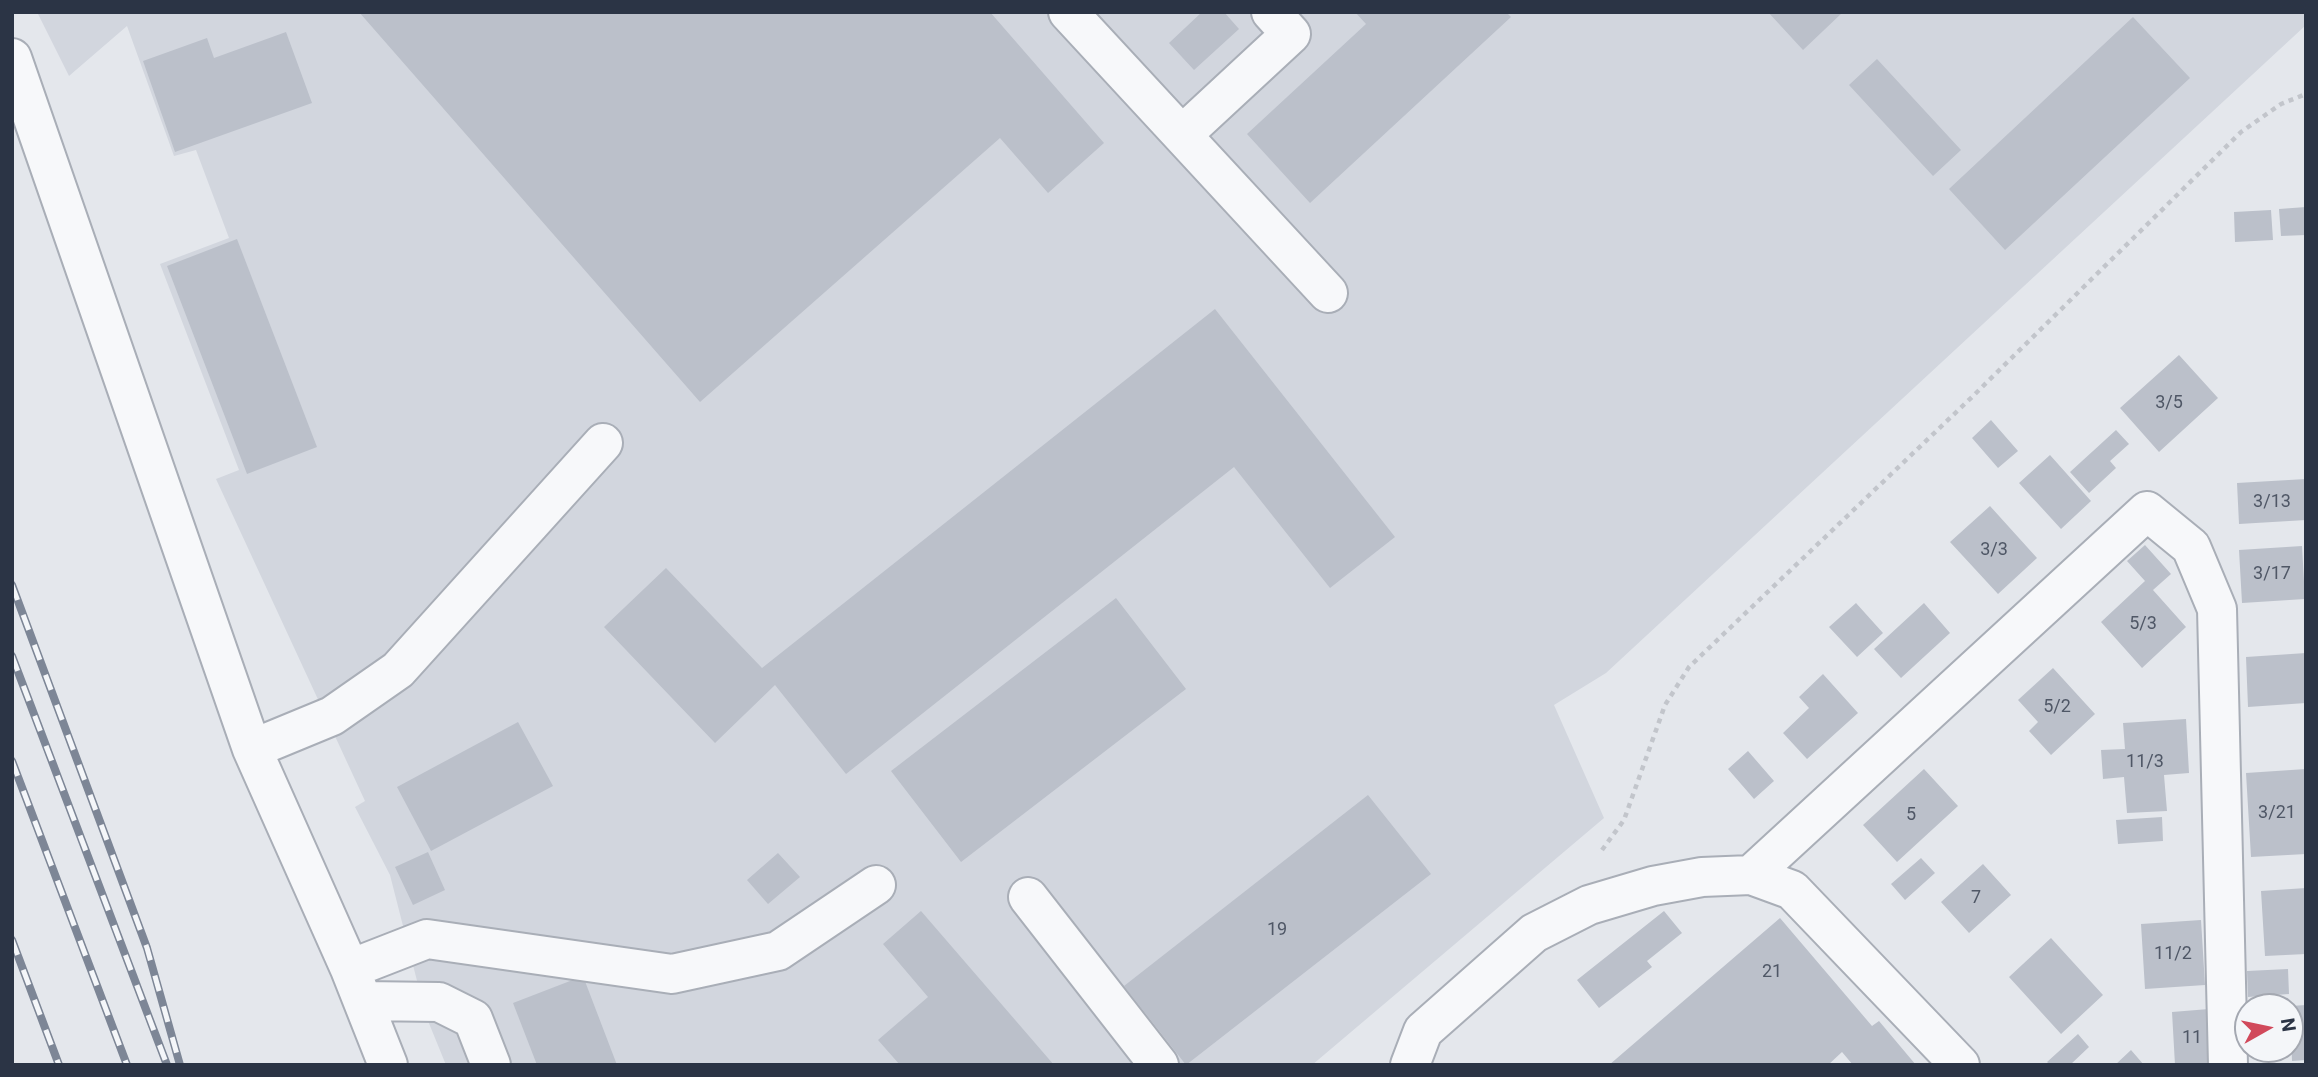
<!DOCTYPE html>
<html>
<head>
<meta charset="utf-8">
<style>
  body { margin:0 }
  #map { position:relative; width:2318px; height:1077px; overflow:hidden; background:#e4e7ec; font-family:Roboto,sans-serif }
  canvas { display:block }
  .frame { position:absolute; inset:0; border:14px solid #2b3445; pointer-events:none }
  .north { position:absolute; left:2234px; top:993px; width:70px; height:70px; box-sizing:border-box; background:#f4f6f9; border:2px solid #a4a8b1; border-radius:50%; rotate:81deg; font-size:19px; font-weight:700; line-height:28px; text-align:center; color:#2b3445 }
  .north::after { content:''; display:block; margin:auto; width:24px; height:32px; background:#d1495b; clip-path:polygon(50% 0,100% 100%,50% 72%,0 100%) }
</style>
</head>
<body>
<div id="map">
<canvas width="2318" height="1077"></canvas>
<div class="frame"></div>
<div class="north">N</div>
</div>
<script>
const context = document.querySelector('canvas').getContext('2d');
context.lineJoin = 'round';
function fillPath(path, color) {
  context.fillStyle = color;
  context.fill(path, 'evenodd');
}
function strokePath(path, color, width, dash) {
  context.strokeStyle = color;
  context.lineWidth = width;
  context.lineCap = dash ? 'butt' : 'round';
  context.setLineDash(dash || []);
  context.stroke(path);
}
function label(font, color, halo, rows, align = 'center') {
  context.font = font + ' Roboto,sans-serif';
  context.lineWidth = 5;
  context.setLineDash([]);
  context.textBaseline = 'middle';
  context.strokeStyle = halo;
  context.fillStyle = color;
  for (const [text, x, y, turn = 0] of rows) {
    context.save();
    context.translate(x, y);
    context.rotate((+turn || 0) * Math.PI / 180);
    context.textAlign = isNaN(turn) ? turn : align;
    if (halo) context.strokeText(text, 0, 0);
    context.fillText(text, 0, 0);
    context.restore();
  }
}
const built = new Path2D(`
  M37,12H2306V25L1606,673L1554,705L1604,818L1312,1065H446L426,1016L390,875L355,807L365,801L216,479L239,470L160,264L229,238L196,150L174,156L127,26L69,76Z`);
const building = new Path2D(`
  M359,12H990L1104,143L1048,193L1000,138L700,402Z
  M1202,12H1224L1239,29L1194,70L1169,43Z
  M1355,12H1506L1511,17L1310,203L1247,134L1366,24Z
  M1768,12H1843L1803,50Z
  M2133,17L2190,78L2005,250L1949,189Z
  M286,32L312,103L175,152L143,61L207,38L214,58Z
  M1877,59L1961,150L1933,176L1849,85Z
  M2306,207V235L2281,236L2279,209Z
  M2271,210L2273,240L2235,242L2234,212Z
  M237,239L317,447L247,474L167,266Z
  M1215,309L1395,537L1330,588L1234,467L846,774L775,685L715,743L604,627L666,568L762,668Z
  M2179,355L2218,398L2159,452L2120,408Z
  M1991,420L2018,451L1998,468L1972,438Z
  M2116,430L2129,444L2110,461L2116,468L2089,493L2070,472Z
  M2050,455L2091,501L2061,529L2019,483Z
  M2306,479V520L2239,524L2237,483Z
  M1990,506L2037,558L1998,594L1950,542Z
  M2145,545L2171,574L2153,590L2186,627L2142,668L2101,622L2145,581L2127,561Z
  M2302,546L2305,599L2242,603L2239,550Z
  M1116,598L1186,689L961,862L891,771Z
  M1856,603L1883,633L1857,657L1829,627Z
  M1924,603L1950,633L1901,678L1874,649Z
  M2306,653V703L2248,707L2246,657Z
  M2053,668L2095,714L2051,755L2029,731L2038,722L2018,700Z
  M1823,674L1858,713L1807,759L1783,733L1809,708L1799,697Z
  M2186,719L2189,773L2164,775L2167,811L2127,813L2124,777L2103,779L2101,750L2125,749L2123,723Z
  M518,722L553,786L431,851L397,787Z
  M1748,751L1774,781L1754,799L1728,769Z
  M1924,769L1958,806L1897,862L1863,825Z
  M2306,769V854L2251,857L2246,773Z
  M1368,795L1431,874L1186,1065L1124,986Z
  M2162,817L2163,841L2118,844L2116,820Z
  M428,852L445,890L413,905L395,867Z
  M778,853L800,877L768,904L747,880Z
  M1921,858L1935,873L1905,900L1891,884Z
  M1983,864L2011,895L1969,933L1941,902Z
  M2306,888V954L2265,956L2261,891Z
  M921,911L1054,1065H900L878,1040L928,997L883,944Z
  M1664,911L1682,933L1647,961L1652,967L1599,1008L1577,980Z
  M1780,918L1872,1026L1879,1021L1916,1065H1853L1842,1052L1828,1065H1609Z
  M2201,920L2205,985L2145,989L2141,924Z
  M2051,938L2103,995L2061,1034L2009,977Z
  M2288,969L2289,994L2248,997L2247,971Z
  M583,976L617,1065H537L513,1003Z
  M2306,1005V1060L2292,1061L2290,1006Z
  M2209,1009L2212,1065H2175L2172,1012Z
  M2078,1034L2089,1047L2070,1065H2050L2047,1062Z
  M2131,1050L2144,1065H2115Z`);
const path = new Path2D(`
  M1602,850L1624,820L1665,705L1689,667L1972,397L2241,132L2281,104L2306,94`);
const minor = new Path2D(`
  M1068,12L1328,293
  M12,58L252,749L350,969L388,1065
  M1182,135L1291,34L1271,12
  M252,749L332,716L398,670L603,443
  M1751,875L2147,511L2191,547L2217,609L2228,1065
  M1028,897L1159,1065
  M350,969L427,939L672,974L778,951L876,885
  M363,1001L439,1002L473,1019L491,1065
  M1410,1065L1423,1031L1534,933L1589,905L1653,886L1702,877L1751,875L1792,890L1960,1065`);
const rail = new Path2D(`
  M12,585L147,948L180,1065
  M12,656L167,1065
  M12,761L127,1065
  M12,940L59,1065`);
const numberNames = [
  ["3/5",2169,403],
  ["3/13",2272,502],
  ["3/3",1994,550],
  ["3/17",2272,574],
  ["5/3",2143,624],
  ["5/2",2057,707],
  ["11/3",2145,762],
  ["3/21",2277,813],
  ["5",1911,815],
  ["7",1976,898],
  ["19",1277,930],
  ["11/2",2173,954],
  ["21",1772,972],
  ["11",2192,1038]
];
fillPath(built, '#d2d6de');
fillPath(building, '#bbc0ca');
strokePath(minor, '#a9aeb7', 42);
strokePath(path, '#c2c5cb', 4.5, [5, 5]);
strokePath(minor, '#f7f8fa', 38);
strokePath(rail, '#7d8696', 8);
strokePath(rail, '#f4f6f9', 5, [16]);
label('18px', '#4f5766', null, numberNames);
</script>
</body>
</html>
